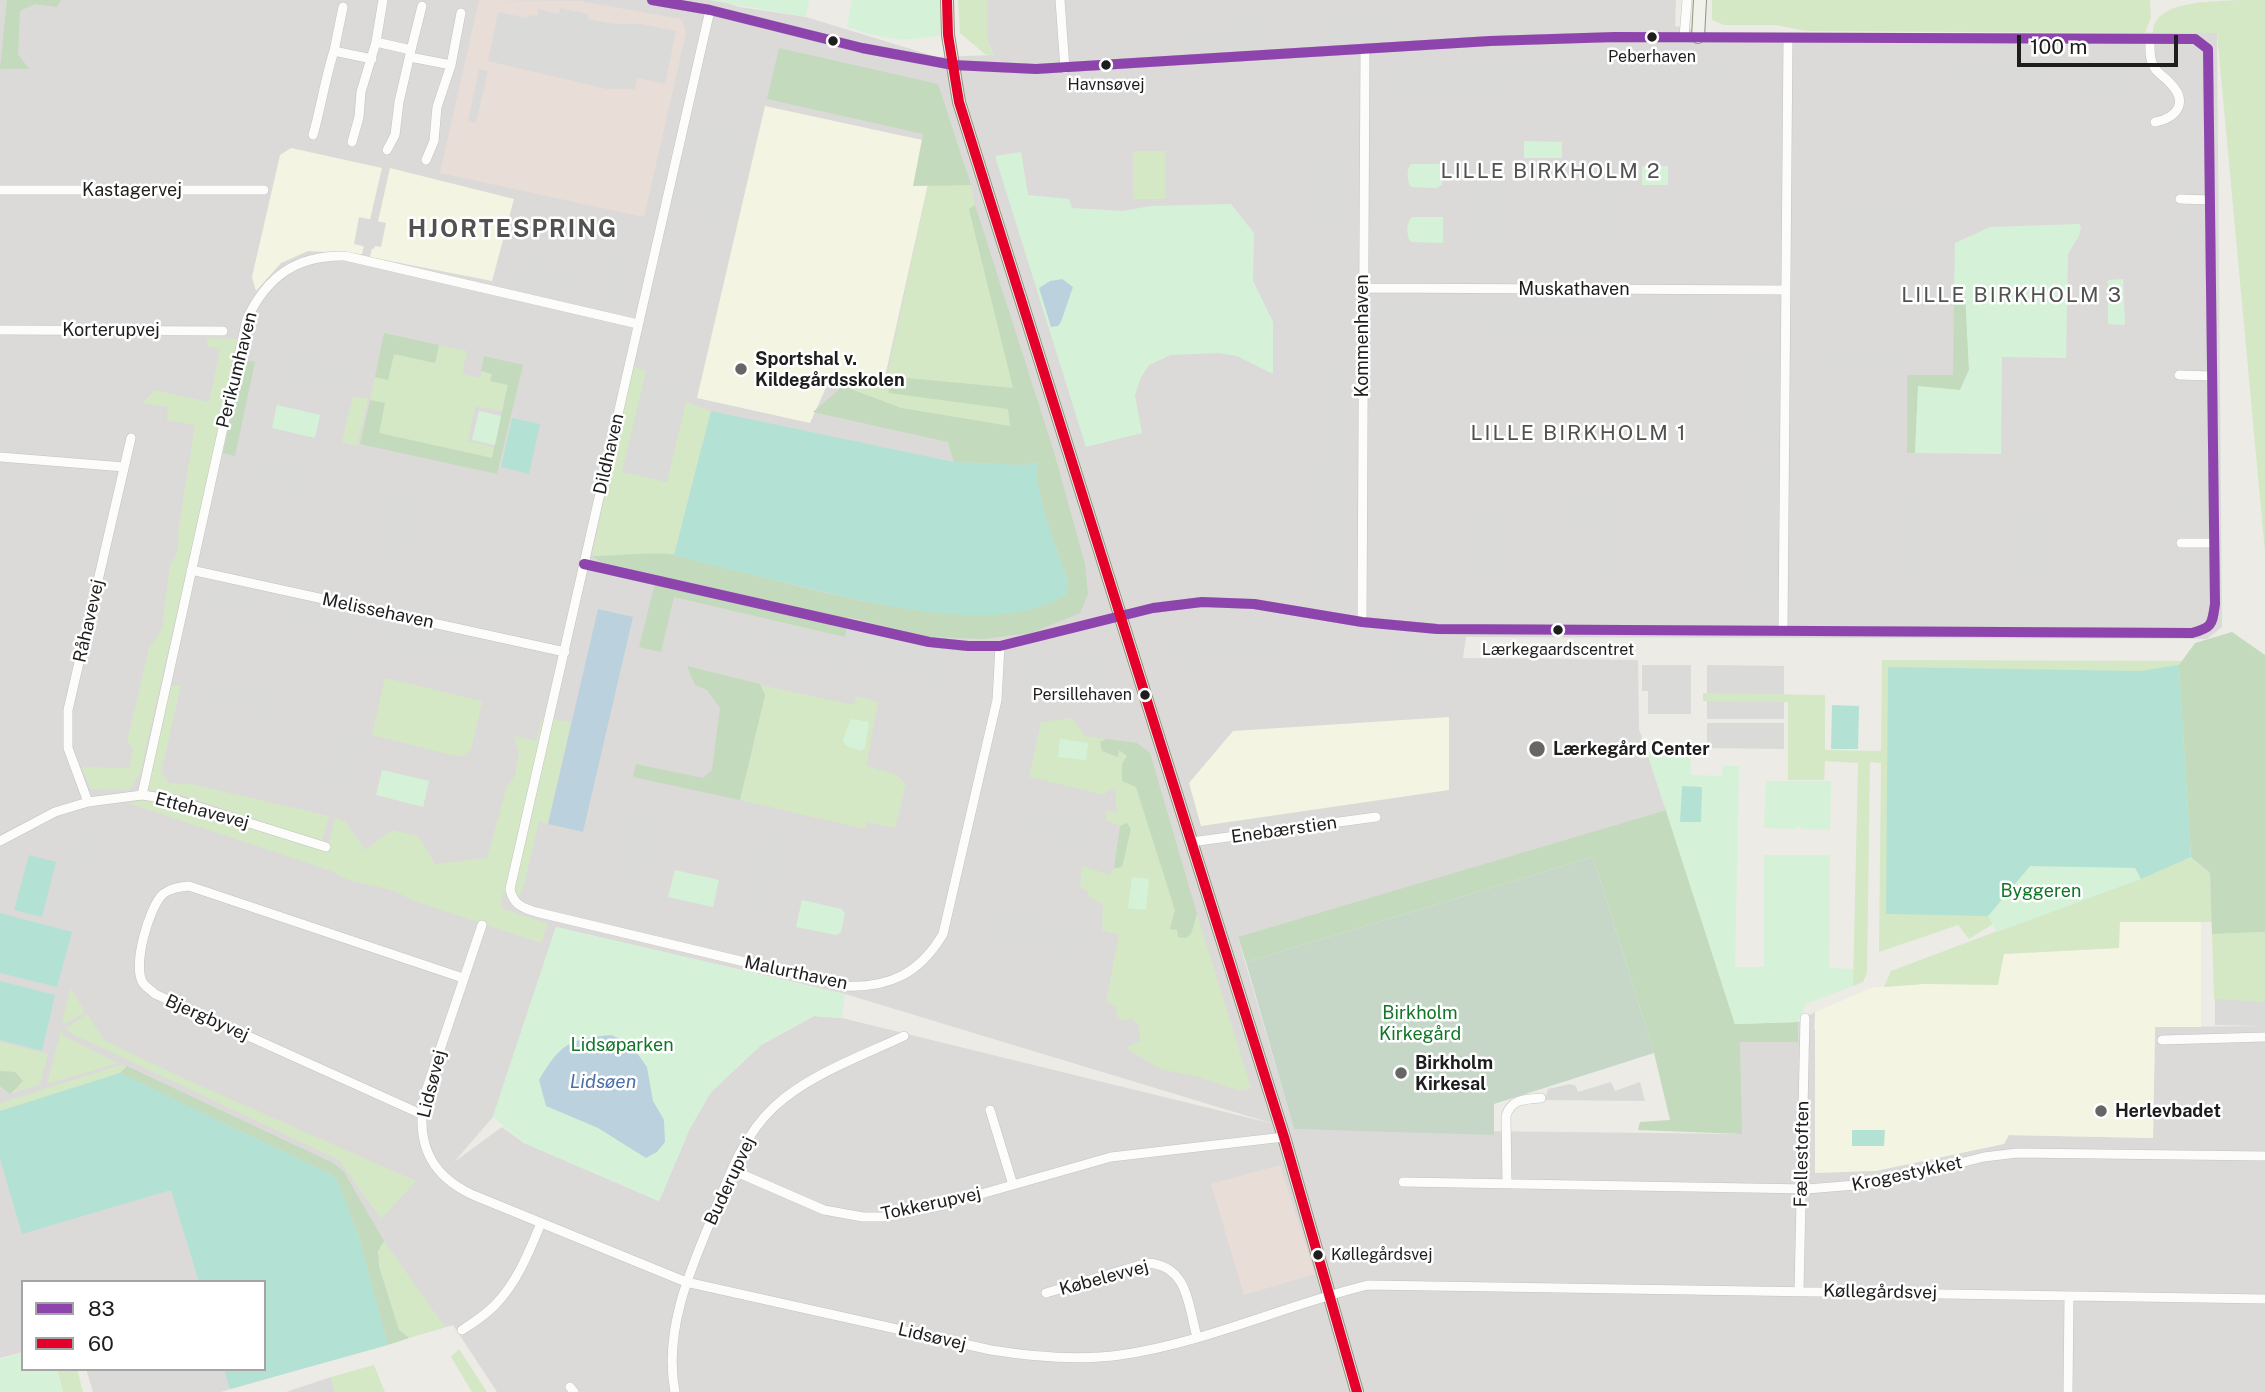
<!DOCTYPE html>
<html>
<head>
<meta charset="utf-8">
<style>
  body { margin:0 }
  #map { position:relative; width:2265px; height:1392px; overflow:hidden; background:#ecebe6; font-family:"Public Sans",sans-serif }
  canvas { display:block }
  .legend { position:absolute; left:21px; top:1280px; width:245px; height:91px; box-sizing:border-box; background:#fff; border:2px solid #a5a5a5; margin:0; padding:9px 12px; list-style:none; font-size:21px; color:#1e1e1e }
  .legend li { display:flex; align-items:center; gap:14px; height:35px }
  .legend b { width:35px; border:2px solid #a5a5a5 }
  .scale { position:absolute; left:2017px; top:35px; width:161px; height:32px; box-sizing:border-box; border:4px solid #1e1e1e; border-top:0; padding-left:9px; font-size:21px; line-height:24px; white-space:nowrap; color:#1e1e1e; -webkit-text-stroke:5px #fff; paint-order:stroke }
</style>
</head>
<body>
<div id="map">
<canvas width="2265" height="1392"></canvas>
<ul class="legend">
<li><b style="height:9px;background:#8e44ad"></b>83</li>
<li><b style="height:9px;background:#e4002b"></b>60</li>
</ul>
<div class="scale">100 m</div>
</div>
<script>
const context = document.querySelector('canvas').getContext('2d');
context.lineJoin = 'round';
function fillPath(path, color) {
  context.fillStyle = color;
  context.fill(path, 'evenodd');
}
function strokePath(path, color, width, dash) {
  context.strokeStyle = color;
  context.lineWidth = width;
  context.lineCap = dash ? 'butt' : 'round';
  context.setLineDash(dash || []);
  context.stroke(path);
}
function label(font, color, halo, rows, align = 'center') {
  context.font = font + ' "Public Sans",sans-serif';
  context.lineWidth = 5;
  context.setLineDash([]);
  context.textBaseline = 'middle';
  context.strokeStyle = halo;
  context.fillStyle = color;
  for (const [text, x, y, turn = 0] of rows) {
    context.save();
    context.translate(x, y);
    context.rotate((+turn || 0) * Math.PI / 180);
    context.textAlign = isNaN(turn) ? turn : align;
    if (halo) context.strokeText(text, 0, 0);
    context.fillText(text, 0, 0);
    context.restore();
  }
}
const residential = new Path2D(`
  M0,0H718L740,7L806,17L937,57L994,55L987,40V0H1676L1675,26L1731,37L2217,32L2222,627L2207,639L1466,637L1463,658L1638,660L1639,729L1666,810L1238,938L1294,1129L1741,1134L1740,1041L1797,1042L1798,1022L1815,1012L1814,1029L2008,1135L2153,1138L2155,1027L2265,1026V1392H497L453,1325L221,1392H93L86,1369H264V1282H23V1352L0,1358ZM556,927L845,994L1274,1124L842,1018L814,1016L761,1045L711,1092L690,1128L659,1201L524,1143L502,1127L454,1162L493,1117Z`);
const commercial = new Path2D(`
  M479,0L579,1L682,19L686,33L644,217L440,173Z
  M1280,1165L1315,1274L1244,1295L1211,1184Z`);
const education = new Path2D(`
  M765,106L922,140L928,184L882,390L828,383L810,423L697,398Z
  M291,148L382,168L362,254L308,251L281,263L256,291L252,277L280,155Z
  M390,168L514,199L492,281L370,257Z
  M1449,717V790L1201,826L1189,783L1233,731Z
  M2119,922H2201V1027H2155L2153,1138L2009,1135L2004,1144L1876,1171L1815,1173V1012L1874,987L1924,984L2004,954L2118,948Z`);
const religious = new Path2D(`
  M560,8L588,14V19L614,24H641L676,31L665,84L637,78L635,89H607L488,61L498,12L527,18L529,15L537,16L538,9L559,14Z
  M1395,18L1396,26H1404V37L1325,42L1324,22Z
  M1266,20L1267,46L1187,50L1186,25Z
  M1727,57L1728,84L1494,88V97L1384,98V67L1522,65L1523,59Z
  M1943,59L2060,61L2059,69L2042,68L2041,88L1953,86V67H1943Z
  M2079,61L2134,62V91L2079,90Z
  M479,69L488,71L476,123L468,121Z
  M694,123L732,132L731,138L747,142L728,222L674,209Z
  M2188,137H2195V187L2188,188Z
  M1318,153H1339V230H1312V213H1318Z
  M1474,164H1502L1501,240H1473Z
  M1592,164H1623L1624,244L1593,243Z
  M1831,210L1920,211V237H1830Z
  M2187,211H2195V241H2168V218L2187,217Z
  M359,217L386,223L381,247L375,246L374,249L354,244Z
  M608,252L634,258L624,302L598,296Z
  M524,259L553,266L551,273L555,275L558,267L572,270L566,297L510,285L514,265L523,267Z
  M2168,262H2176L2175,363H2167Z
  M2186,262H2195V296H2186Z
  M1379,301H1480V325H1379Z
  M1486,301H1607V330H1486Z
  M1614,301H1712V321H1614Z
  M1830,343H1902V368H1830Z
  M1750,346H1776V414L1772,415V446H1750Z
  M287,351L356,366L350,391L282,375Z
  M1319,364H1344L1345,442H1319Z
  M646,371L691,381L667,483L621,472Z
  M2168,387H2177L2176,444H2168Z
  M1318,452H1345V597H1318Z
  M265,458L308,467L302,493L259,483Z
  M1749,466H1776V556H1772V605H1749Z
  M391,488L418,494L401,570L374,564Z
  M2168,488H2194L2195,523H2184L2183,512H2168Z
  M1620,501V579H1593V527L1566,526V502Z
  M1897,502H1923L1922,579H1896Z
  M1472,503H1498V577H1472Z
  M2019,509L2045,510L2044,581L2019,580Z
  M2185,554H2194V593H2185Z
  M212,585L259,595L258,599L292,607L294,601L359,615L353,640L282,624L284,615L265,611L264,619L207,607Z
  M679,602L726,613L725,622L754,628L750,647L673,629Z
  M777,622L835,636L833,645L844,648L849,629L949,654L942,683L846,659L843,669L770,651Z
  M378,623L486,647L481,666L373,642Z
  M1261,635H1272L1274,660L1170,666L1168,641L1239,636L1240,645L1261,644Z
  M1424,642L1425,651L1437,650L1433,669L1395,671L1394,644Z
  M1101,656L1102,682L1022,687L1021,661Z
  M1642,665H1691V714H1648V691H1642Z
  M1707,665L1784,666V719H1707Z
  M214,676L282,691L276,718L208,702Z
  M1707,723H1784V749L1707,748Z
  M337,728L363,734L351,788L324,782Z
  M1368,805L1369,812L1206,835L1205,827Z
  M1023,806L1090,820L1084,846L1017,831Z
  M632,807L659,814L641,890L614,884Z
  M74,827L98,833L76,920L50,913Z
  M761,835L787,841L768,919L742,913Z
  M996,910L1085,930L1079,957L990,937Z
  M2215,997H2265V1026L2215,1025Z
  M1611,1082L1615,1091L1640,1082L1645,1101L1545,1100L1548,1089L1570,1084L1576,1086L1578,1092Z
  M331,1377L335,1392H286Z`);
const grass = new Path2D(`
  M958,0H987V40L994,56L985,54L960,33Z
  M1712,0H2150L2151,17L2145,33L1806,31L1775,25H1724L1712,20Z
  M2237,0H2265V552L2217,33H2153C2153,0 2212,2 2237,0Z
  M1133,151H1165V199H1133Z
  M971,185L975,205L969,210L1014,389L887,376L889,392L1009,409L1010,427L901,408L843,386L887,376L928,186Z
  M206,338L239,339L140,774L129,790L91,789L81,767L129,768L133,748L127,742L149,648L162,629L170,564C179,554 179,544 178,532L195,425L167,420L168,407L142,403L155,390L209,402L220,349L208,346Z
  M439,345L467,351L462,374L480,378L482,371L492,374L508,385L502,411L475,406L468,441L494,447L492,458L378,433L385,403L370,400L375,377L388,380L394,354L435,363Z
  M633,367L646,371L622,472L667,482L686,402L711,411L674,555L592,556Z
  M353,396L368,399L357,446L342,442Z
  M1882,660L2202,661L2213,788L2181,861L2191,857L2210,873L2212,922H2120L2119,948L2004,954L1998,985L1924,984L1884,987L1891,971L2157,871L2093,861L1969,939L1958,925L1879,952L1881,763L1870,762L1867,973L1863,982L1853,986L1858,763L1825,761L1824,780H1788V702L1703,701V693L1825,695V750L1881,751Z
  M385,678L482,701L471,750L463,756L452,755L372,735Z
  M169,685L181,686L161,772L169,783L191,784L329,816L322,841L181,795L147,789Z
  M760,685L854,705L856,696L878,702L866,766L895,774L906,784L895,828L867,822L865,829L740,800L765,695Z
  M542,718L571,722L548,824L539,821L524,885L518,898L503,893L501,908L548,924L541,943L409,899C387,883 356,888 334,872L128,803L144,800L174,803L327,850L335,818L345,821L365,850L392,830L418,836L435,864L487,858L507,786L515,775L519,753L514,736L536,741Z
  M1072,718L1085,736L1106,739L1100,743L1117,757L1119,750L1128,756L1122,781L1136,787L1175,910L1170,928L1191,934L1197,914L1251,1088L1241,1091L1199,1077L1160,1069L1126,1048L1140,1041L1139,1026L1131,1018L1125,1021L1117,1017L1116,1007L1106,1002L1119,935L1102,930L1103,904L1089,897L1088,891L1080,887L1082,866L1110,875L1114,868L1122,867L1127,823L1120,826L1106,820L1107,810L1117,813L1115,788L1106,791L1105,795L1029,777L1041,722Z
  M2265,932V1002L2214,999L2212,934Z
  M71,988L85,1012L65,1024L62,1021Z
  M87,1014L105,1041L185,1079L416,1181L381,1219L339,1160L69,1032L66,1028Z
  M61,1031L64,1036L118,1063L47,1084Z
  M0,1042L48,1054L40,1084L10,1094L19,1087L15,1072L0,1071Z
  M120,1065L127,1066L120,1073L0,1111V1103Z
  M384,1241L445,1327L409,1338L399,1330L379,1267L378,1251Z
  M459,1349L487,1392H472L451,1357Z
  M374,1365L385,1392H335L331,1377Z
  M57,1369H77L83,1392H63Z`);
const forest = new Path2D(`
  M7,0H61L57,7L35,4L20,11L18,54L29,69H0Z
  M779,48L938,84L971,185L913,186L923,134L767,99Z
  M975,205L1054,452L1085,564L1088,594L1080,613L1031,633L983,639L928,637L848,617L845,637L674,597L661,652L639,647L657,575L601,562L592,556C614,556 657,551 677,555C772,577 982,649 1066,594L1068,581C1058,549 1033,494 1037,462L1026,465L954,462L948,442L813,412L843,386L901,408L1010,426L1008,409L889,393L886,376L1013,388L969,209Z
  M1954,292H1965L1969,370L1960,390L1918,387L1915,453H1907V375H1953Z
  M384,333L439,345L435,363L394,354L388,380L375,377Z
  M484,356L523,365L497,474L360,444L370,400L385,403L379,433L492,458L508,385L490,381L492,374L481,371Z
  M244,360L255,362L235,456L223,453Z
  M2232,632L2265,655V932L2212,934L2210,873L2191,857L2179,665L2195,643Z
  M687,666L760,684L765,695L740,800L633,777L636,764L703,778L712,770L720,708L707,690L695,685Z
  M1106,739L1137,743L1150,753L1197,914L1191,934L1186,938L1178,937L1177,930L1170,929L1175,910L1136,787L1122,781V764L1127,756L1119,750L1118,757L1102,751L1100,742Z
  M1666,810L1735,1024L1798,1022V1042H1740L1742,1134L1638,1130L1640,1122L1670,1120L1654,1053L1593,857L1246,962L1238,937Z
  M1127,823L1131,829L1122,867L1114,868L1120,826Z
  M127,1066L333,1163L344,1172L384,1241L378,1251L379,1267L399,1330L409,1338L388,1345L358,1234L336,1177L120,1073Z
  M0,1071L15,1072L23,1081L10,1094L0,1086Z`);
const cemetery = new Path2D(`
  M1593,857L1654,1053L1494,1104V1135L1294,1129L1246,962Z`);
const park = new Path2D(`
  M709,0H809L806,17Z
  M852,0H941L940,35C902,43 884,39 847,27Z
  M1524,141L1562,142V158H1524Z
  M1021,152L1028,195L1069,199L1072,208L1123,211L1151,206L1231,204L1254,233L1253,281L1273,322V374L1237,356L1218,353L1171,355L1149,365L1140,379L1135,396L1142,433L1086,447L995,156Z
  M1411,164H1439L1443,169L1442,185L1436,188L1411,187C1407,182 1406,169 1411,164Z
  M1642,166H1668V185H1642Z
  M1412,217H1443V243L1411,242C1406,236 1406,222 1412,217Z
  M2079,224L2081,226L2079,236L2068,254L2066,358L2002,357L2001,454L1915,453L1918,386L1960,390L1969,370L1965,292H1954L1955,243L1990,227Z
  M2123,279L2125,325L2108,324V280Z
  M277,405L320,415L315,438L272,428Z
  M479,411L501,416L495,445L472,440Z
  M851,719L869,722L865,747L861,751L845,745L843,739Z
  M1060,739L1088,743L1086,760L1058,757Z
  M1647,752L1691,753V775L1722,776L1723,766H1739L1735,967H1764V855H1830L1829,968L1853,969V986L1806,1004L1798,1022L1735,1024Z
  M382,770L429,781L423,807L376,795Z
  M1766,781H1831L1830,830L1802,829L1798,826L1794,829L1764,828Z
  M2030,866L2135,868L2141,879L1997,932L1988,916Z
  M675,870L719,880L713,907L668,897Z
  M1132,877L1149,879L1146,910L1128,908Z
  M802,900L842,909L845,914L841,932L836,935L796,927Z
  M556,927L845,994L842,1018L814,1016L761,1045L711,1092L690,1128L659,1201L524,1143L493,1117Z
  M23,1353V1369H56L63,1392H0V1359Z`);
const pitch = new Path2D(`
  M711,411L954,462L1026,465L1038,462C1033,493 1058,550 1068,581L1067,594C999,638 873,603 799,586C758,576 716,567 674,555Z
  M512,418L540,424L529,474L501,467Z
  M2179,665L2191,857L2141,879L2135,868L2030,866L1988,916L1886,914L1888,667L2140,671Z
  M1832,705L1859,706L1858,749H1831Z
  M1682,786L1702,787L1701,822H1680Z
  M29,855L56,862L42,917L14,910Z
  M0,913L72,932L57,987L0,973Z
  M0,981L55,995L42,1051L0,1040Z
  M120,1073L336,1177L358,1234L388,1345L230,1389L224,1369H264V1282H199L171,1190L22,1234L0,1159V1111Z
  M1852,1130H1885L1884,1146H1852Z`);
const water = new Path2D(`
  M1062,279L1073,287L1061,322L1058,326L1051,327L1039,288L1050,281Z
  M598,609L633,617L583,832L548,824Z
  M611,1035L630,1043L647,1067L653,1101L664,1120L665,1142L657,1152L646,1158L598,1128L546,1106L539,1080C560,1044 569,1039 611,1035Z`);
const street = new Path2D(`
  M1060,0L1065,69
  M710,10L510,889C513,904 522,908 536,912L845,986C890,988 920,973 943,934L997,700L1000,646
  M1684,37L1687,0
  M2150,39C2150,49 2149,59 2154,67C2158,74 2165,77 2170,83C2189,102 2177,118 2155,122
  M376,42L411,50L399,102L395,135L387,150
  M411,50L422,6
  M334,51L343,7
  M410,57L451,65L437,107L434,141L426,160
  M451,65L461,13
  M313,135C321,107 325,79 334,51L372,59
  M352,142L359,117L361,92L376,42L383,0
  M0,190H264
  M2180,199L2210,200
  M1362,288L1785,290
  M0,330L223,331
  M2179,375L2212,376
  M0,457L124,467
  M2181,543H2214
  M584,564L929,642L968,646H1000L1153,608L1202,602L1254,604L1362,622L1437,629L2192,633C2213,627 2212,624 2215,604L2208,49L2195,39L1615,37L1490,41L1036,69L953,65L862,48L710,10L652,0
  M191,570L565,652
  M1362,622L1365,49
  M1783,630L1788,38
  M142,795L247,319C267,276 297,255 345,256L638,324
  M88,802L68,748V710L131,438
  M0,841L55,812L88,802L142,795L176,800L326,847
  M1191,842L1376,817
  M482,925L425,1094C415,1141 429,1175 473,1195L686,1282L991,1350C1034,1357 1077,1361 1120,1355C1205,1343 1285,1305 1368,1285L2265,1299
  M2162,1040L2265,1037
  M990,1110L1013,1185
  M421,1114L155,994C152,991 146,987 143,983C132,966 149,907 163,894C171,888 179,887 189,886L463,978
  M732,1170L824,1210L863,1217H883L939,1206L1111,1157L1284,1137
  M1403,1182L1807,1189L1880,1183L1984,1157L2017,1153L2265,1156
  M1507,1184L1506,1116C1511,1099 1525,1099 1541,1098
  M1799,1291L1805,1018
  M1046,1293L1147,1263C1188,1265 1188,1305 1197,1337
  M462,1330C473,1323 485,1315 494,1306C517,1283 529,1252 541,1223
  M570,1387L574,1392
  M675,1392C663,1330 691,1268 714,1213C729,1175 744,1135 774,1107C808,1075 862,1056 904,1036
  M2068,1392L2069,1296`);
const secondary = new Path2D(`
  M947,0L948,35L959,102L1284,1137L1357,1392
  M1698,37L1700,0`);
const bus1 = new Path2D(`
  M584,564L929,642L968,646H1000L1153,608L1202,602L1254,604L1362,622L1437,629L2192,633C2213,627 2212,624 2215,604L2208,49L2195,39L1615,37L1490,41L1036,69L953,65L862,48L710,10L652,0`);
const bus2 = new Path2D(`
  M947,0L948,35L959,102L1284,1137L1357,1392`);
const markers = [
  [1652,37,6,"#1e1e1e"],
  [833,41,6,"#1e1e1e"],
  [1106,65,6,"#1e1e1e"],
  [741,369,7,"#666664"],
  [1558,630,6,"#1e1e1e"],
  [1145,695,6,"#1e1e1e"],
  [1537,749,9,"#666664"],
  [1401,1073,7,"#666664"],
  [2101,1111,7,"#666664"],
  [1318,1255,6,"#1e1e1e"]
];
const busNames = [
  ["Peberhaven",1652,57],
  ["Havnsøvej",1106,85],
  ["Lærkegaardscentret",1558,650],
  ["Persillehaven",1132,695,"right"],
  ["Køllegårdsvej",1331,1255,"left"]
];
const streetNames = [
  ["Kastagervej",132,190],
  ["Muskathaven",1574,289],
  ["Korterupvej",111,330],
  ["Kommenhaven",1362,336,-90],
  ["Perikumhaven",237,370,-76],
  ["Dildhaven",609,454,-77],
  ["Melissehaven",378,611,12],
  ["Råhavevej",89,621,-77],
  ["Ettehavevej",202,811,15],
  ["Enebærstien",1284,830,-8],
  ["Malurthaven",796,973,12],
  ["Bjergbyvej",207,1018,24],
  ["Lidsøvej",432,1084,-76],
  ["Fællestoften",1802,1154,-89],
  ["Krogestykket",1907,1174,-12],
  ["Buderupvej",730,1181,-65],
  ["Tokkerupvej",931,1204,-12],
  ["Købelevvej",1104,1278,-15],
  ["Køllegårdsvej",1880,1292,1],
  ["Lidsøvej",932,1337,13]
];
const poiNames = [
  ["Sportshal v.",755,359],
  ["Kildegårdsskolen",755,380],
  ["Lærkegård Center",1553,749],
  ["Birkholm",1415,1063],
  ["Kirkesal",1415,1084],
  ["Herlevbadet",2115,1111]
];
const parkNames = [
  ["Byggeren",2041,891],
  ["Birkholm",1420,1013],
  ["Kirkegård",1420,1034],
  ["Lidsøparken",622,1045]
];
const waterNames = [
  ["Lidsøen",603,1082]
];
const quarterNames = [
  ["LILLE BIRKHOLM 2",1551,172],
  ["LILLE BIRKHOLM 3",2012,296],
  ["LILLE BIRKHOLM 1",1579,434]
];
const districtNames = [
  ["HJORTESPRING",513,230]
];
fillPath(residential, '#dbdad8');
fillPath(commercial, '#e9ddd8');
fillPath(education, '#f3f5e2');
fillPath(religious, '#dadad8');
fillPath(grass, '#d4e8c6');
fillPath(forest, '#c3dabd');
fillPath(cemetery, '#c6d7c8');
fillPath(park, '#d5f2d9');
fillPath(pitch, '#b3e2d4');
fillPath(water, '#bbd2de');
strokePath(street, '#c3c3c1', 10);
strokePath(secondary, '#90957f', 14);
strokePath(street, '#fcfcfb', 9);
strokePath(secondary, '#f1f2ea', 12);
strokePath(bus1, '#8e44ad', 10);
strokePath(bus2, '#e4002b', 10);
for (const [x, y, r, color] of markers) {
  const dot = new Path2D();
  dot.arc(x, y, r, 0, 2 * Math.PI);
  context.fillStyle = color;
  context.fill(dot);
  strokePath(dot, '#fff', 2.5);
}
label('16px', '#1e1e1e', '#fff', busNames);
label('18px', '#1e1e1e', '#fff', streetNames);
label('bold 18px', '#1e1e1e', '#fff', poiNames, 'left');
label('18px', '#117627', '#fff', parkNames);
label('italic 19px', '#4f6fa8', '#fff', waterNames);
context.letterSpacing = '2px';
label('21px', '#515151', '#fff', quarterNames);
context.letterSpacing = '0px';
context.letterSpacing = '2px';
label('bold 24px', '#515151', '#fff', districtNames);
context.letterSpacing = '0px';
</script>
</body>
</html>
